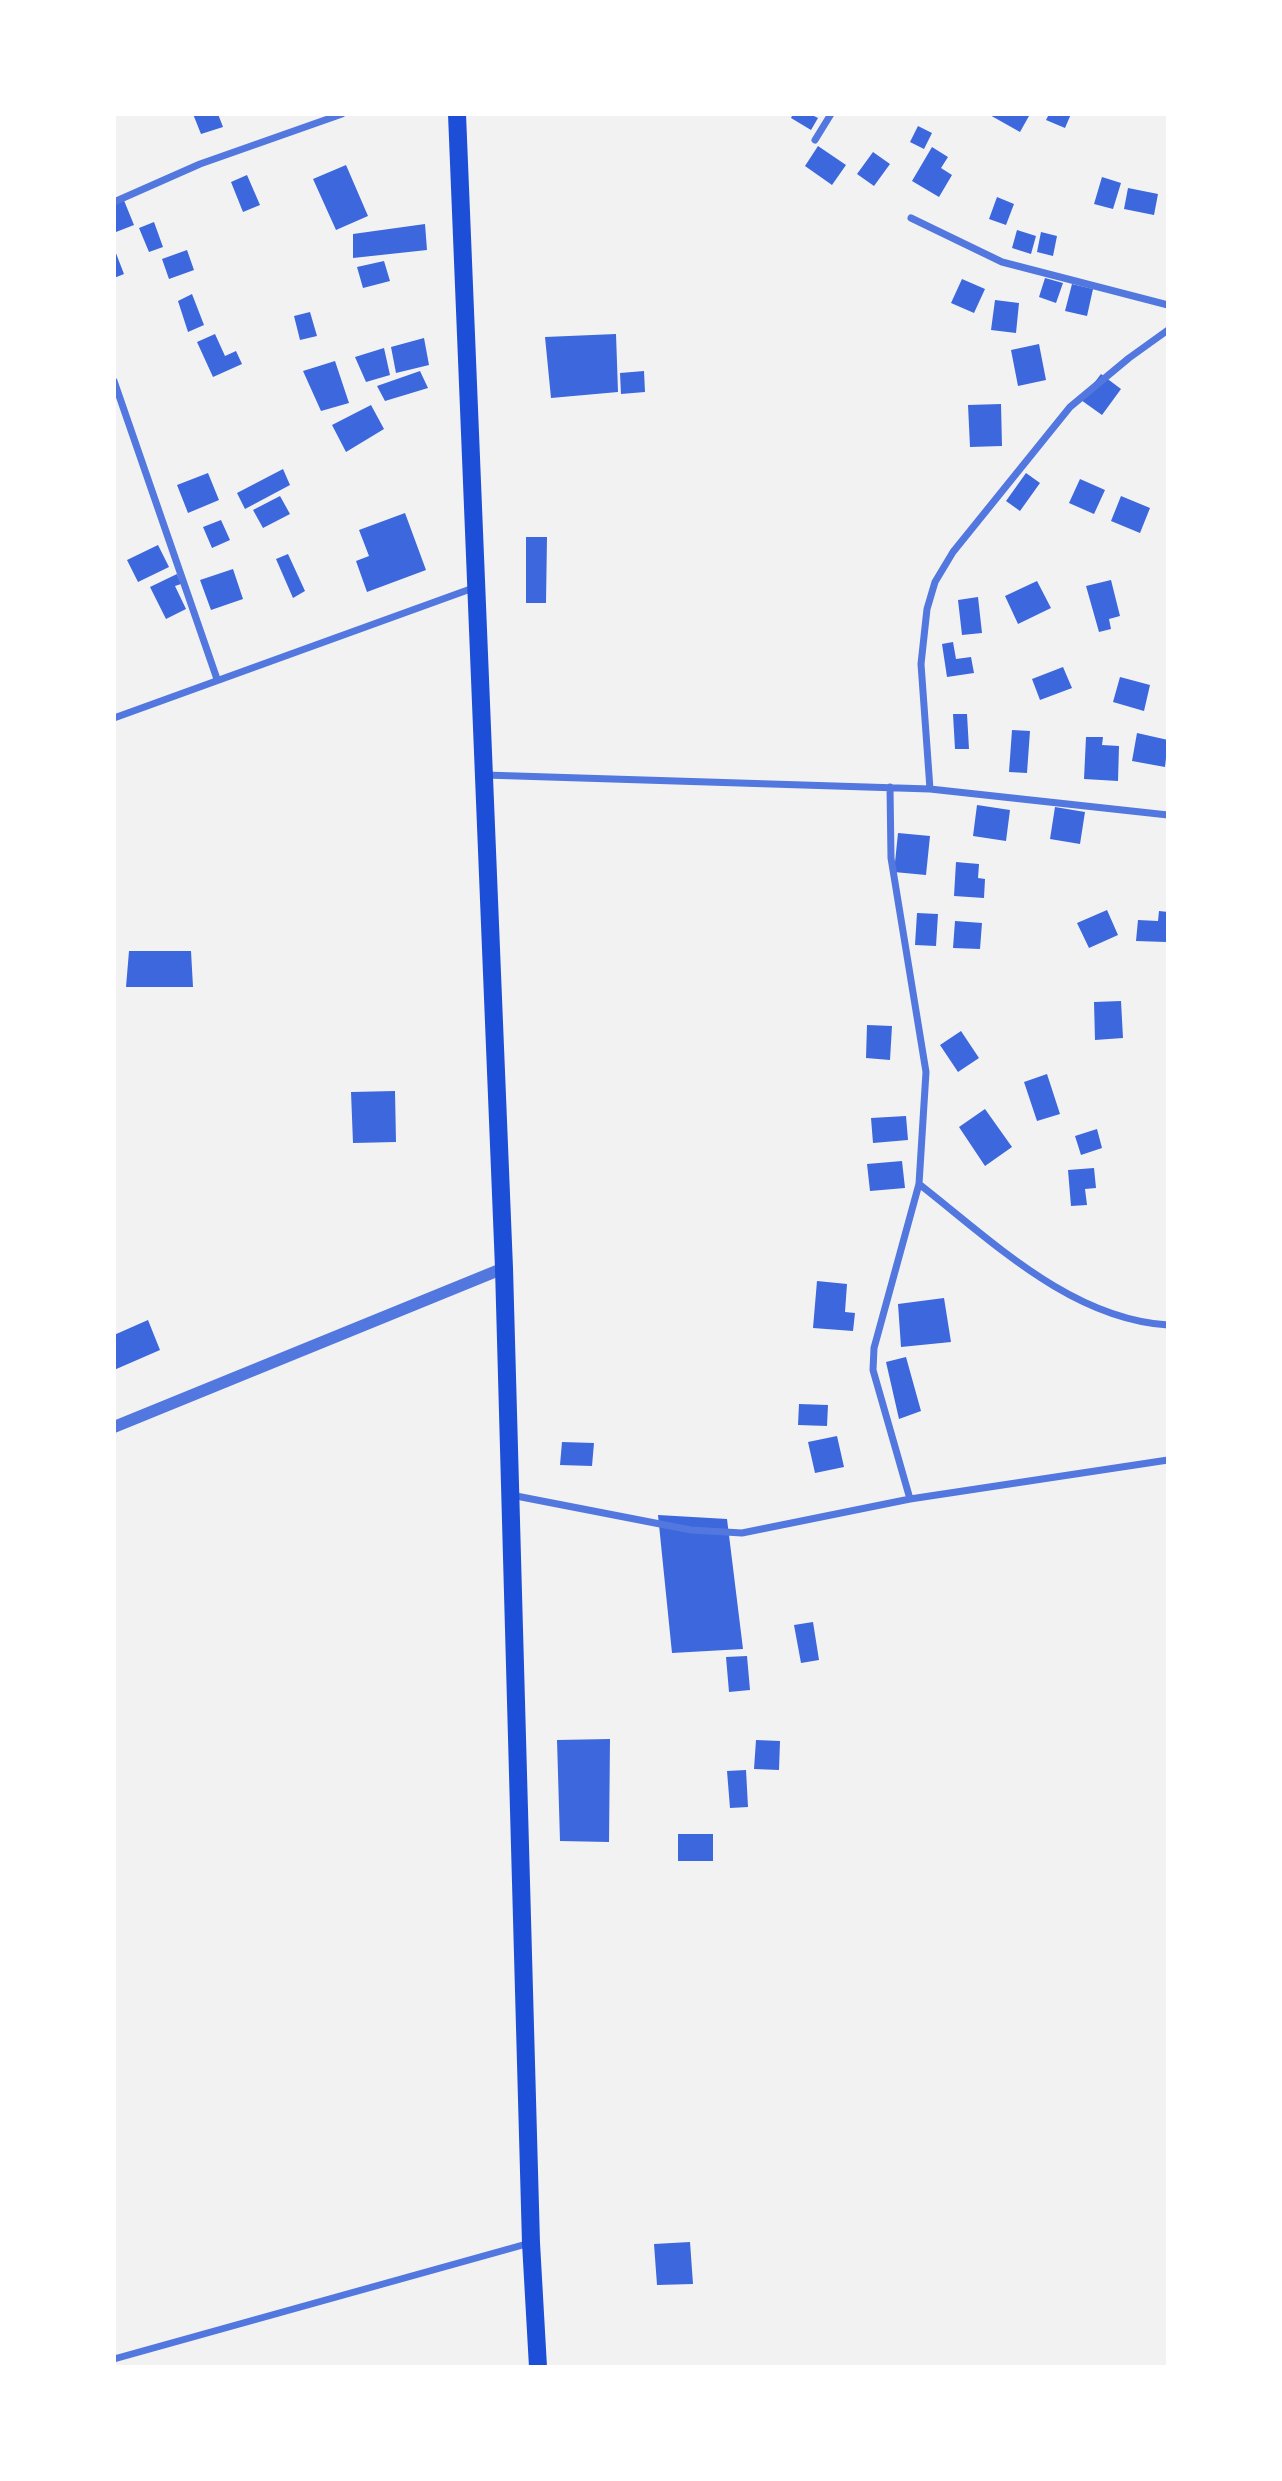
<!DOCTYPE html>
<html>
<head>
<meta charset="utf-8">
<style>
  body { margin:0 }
  #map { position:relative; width:1282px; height:2481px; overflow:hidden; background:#f2f2f2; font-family:"DejaVu Sans",sans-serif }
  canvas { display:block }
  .frame { position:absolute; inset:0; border:116px solid #fff; pointer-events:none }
</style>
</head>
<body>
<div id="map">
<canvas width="1282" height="2481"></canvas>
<div class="frame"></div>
</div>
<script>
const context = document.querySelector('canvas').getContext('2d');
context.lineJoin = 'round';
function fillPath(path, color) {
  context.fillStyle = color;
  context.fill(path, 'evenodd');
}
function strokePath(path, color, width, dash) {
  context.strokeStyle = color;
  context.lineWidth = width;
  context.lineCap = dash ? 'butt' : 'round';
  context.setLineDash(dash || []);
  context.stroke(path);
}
const building = new Path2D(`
  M193,114H218L223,127L201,134Z
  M793,114H810L818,118L811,130L791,118Z
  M988,114H1026L1029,116L1020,132Z
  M1049,114H1071L1065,128L1046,120Z
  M918,126L932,133L924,149L910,142Z
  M818,146L846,165L832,185L805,166Z
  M932,147L948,157L941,168L952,175L939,197L912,181Z
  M873,152L890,164L874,186L857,174Z
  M346,165L368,216L336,230L313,179Z
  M247,175L260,205L243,212L231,182Z
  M1102,177L1121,183L1113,209L1094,204Z
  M1128,188L1158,194L1154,215L1124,209Z
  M997,197L1014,204L1006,225L989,219Z
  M123,198L134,225L116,232L114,202Z
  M154,222L163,247L149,252L139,228Z
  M425,224L427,250L353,258V234Z
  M1017,230L1036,236L1031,254L1012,248Z
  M1041,232L1057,236L1053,256L1037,252Z
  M114,248L124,274L114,278Z
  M187,250L194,270L169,279L162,259Z
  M384,261L390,281L363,288L357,267Z
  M1045,278L1063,283L1056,303L1039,297Z
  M962,279L985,289L974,313L951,303Z
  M1072,284L1093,289L1087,316L1065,311Z
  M192,294L204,325L188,332L178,301Z
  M995,300L1019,303L1016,333L991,330Z
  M310,312L317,336L300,340L294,316Z
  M215,334L225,356L236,351L242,364L213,377L197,342Z
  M616,334L618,392L551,398L545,337Z
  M424,338L429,365L396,373L391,347Z
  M1039,344L1046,380L1018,386L1011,350Z
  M384,348L390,375L366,382L355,357Z
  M335,361L349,403L321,411L303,371Z
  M420,371L428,388L385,401L377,386Z
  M644,371L645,392L621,394L620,373Z
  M1101,374L1121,389L1102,415L1081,400Z
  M1001,404L1002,446L970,447L968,405Z
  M371,405L384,429L346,452L332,425Z
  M283,469L290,485L245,509L237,493Z
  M208,473L219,500L188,513L177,485Z
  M1026,473L1040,483L1020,511L1006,501Z
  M1080,479L1105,490L1094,514L1069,503Z
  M280,496L290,514L263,528L253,510Z
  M1121,496L1150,508L1140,533L1111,521Z
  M405,513L426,570L367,592L356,561L369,556L359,530Z
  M221,520L230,540L212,548L203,527Z
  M526,537H547L546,603H526Z
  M158,545L169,567L138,582L127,560Z
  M288,554L305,591L293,598L276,559Z
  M233,569L243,599L211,610L200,580Z
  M177,574L181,584L175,586L186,609L166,619L150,587Z
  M1111,580L1120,616L1109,619L1111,629L1099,632L1086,586Z
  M1037,581L1051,608L1018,624L1005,596Z
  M978,597L982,633L962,635L958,600Z
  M953,642L956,659L971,657L974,673L947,677L942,644Z
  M1063,667L1072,688L1040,700L1032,679Z
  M1120,677L1150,685L1144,711L1113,702Z
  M953,714H967L969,749H955Z
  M1012,730L1030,731L1027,773L1009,772Z
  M1137,733L1168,740L1165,767L1132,761Z
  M1086,737H1103L1102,745L1119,746L1118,781L1084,779Z
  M977,805L1010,810L1006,841L973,836Z
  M1055,807L1085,812L1080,844L1050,839Z
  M898,833L930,836L926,875L894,872Z
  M956,862L979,864L978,878L985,879L984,898L954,896Z
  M1107,910L1118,935L1089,948L1077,923Z
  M1159,911L1168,912L1166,942L1136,941L1138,920L1158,921Z
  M917,913L938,914L936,946L915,945Z
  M955,921L982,923L980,949L953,948Z
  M129,951H191L193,987H126Z
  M1121,1001L1123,1038L1095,1040L1094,1002Z
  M867,1025L892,1026L890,1060L866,1058Z
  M961,1031L979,1058L958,1072L940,1045Z
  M1047,1074L1060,1114L1037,1121L1024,1082Z
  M395,1091L396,1142L353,1143L351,1092Z
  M985,1109L1012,1147L985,1166L959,1127Z
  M906,1116L908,1140L873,1143L871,1118Z
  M1097,1129L1102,1148L1081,1155L1075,1136Z
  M902,1161L905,1188L870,1191L867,1164Z
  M1094,1168L1096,1188L1085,1189L1087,1205L1071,1206L1068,1170Z
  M817,1281L847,1284L845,1312L855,1313L853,1331L813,1328Z
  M944,1298L951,1342L901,1347L898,1304Z
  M148,1320L160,1350L114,1370V1335Z
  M906,1357L921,1411L899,1419L886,1362Z
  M799,1404L828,1405L827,1426L798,1425Z
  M837,1436L844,1467L815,1473L808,1442Z
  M562,1442L594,1443L592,1466L560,1465Z
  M658,1515L727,1519L743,1649L672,1653Z
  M813,1622L819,1660L801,1663L794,1625Z
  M747,1656L750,1690L729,1692L726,1657Z
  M610,1739L609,1842L560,1841L557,1740Z
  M756,1740L780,1741L779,1770L754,1769Z
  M746,1770L748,1807L730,1808L727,1771Z
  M678,1834H713V1861H678Z
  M690,2242L693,2284L657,2285L654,2244Z`);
const minor = new Path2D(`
  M815,140L831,114
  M114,202L200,164L342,114
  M911,218L1002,262L1168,305
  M114,381L217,679
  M114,718L476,587
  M485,775L930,789L1168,815
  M890,787L891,858L926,1072L919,1184L874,1348L873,1370L910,1499
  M930,789L921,664L927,609L935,582L953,552L1070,407L1129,358L1168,330
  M919,1184C992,1241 1071,1319 1168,1325
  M511,1495L691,1530L742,1533L910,1499L1168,1460
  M114,2359L530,2243`);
const tertiary = new Path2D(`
  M114,1427L504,1268`);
const primary = new Path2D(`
  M457,114L504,1268L531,2243L538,2367`);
fillPath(building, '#3d67dc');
strokePath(minor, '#5277de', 7);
strokePath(tertiary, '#5277de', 12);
strokePath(primary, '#1d4ed8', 18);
</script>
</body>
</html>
